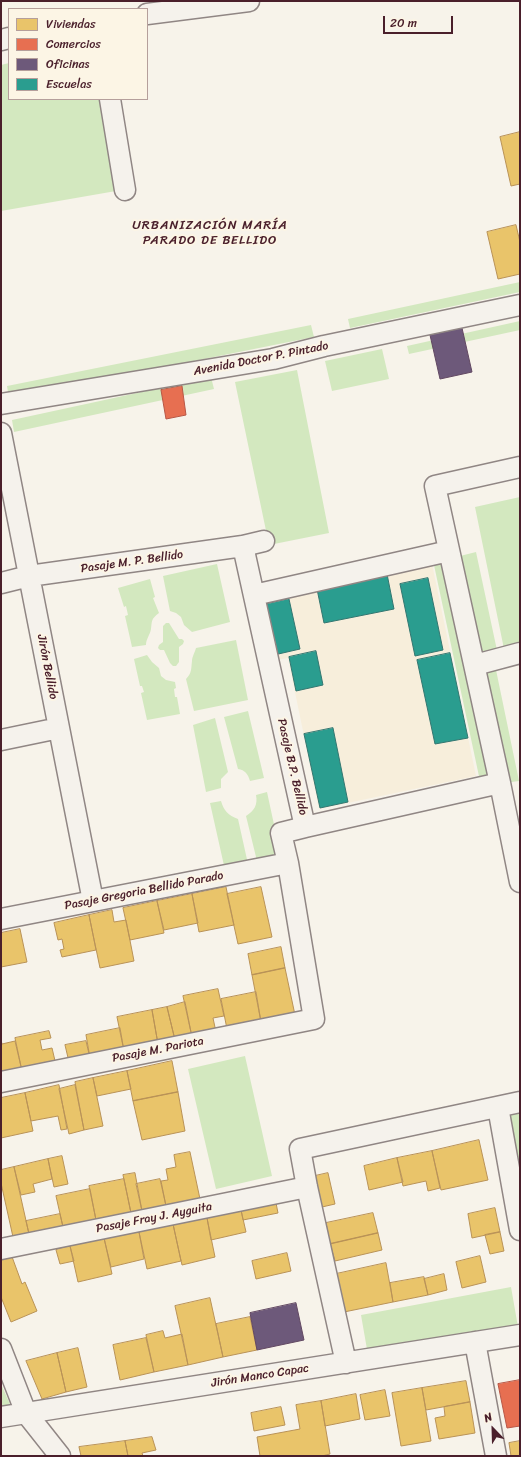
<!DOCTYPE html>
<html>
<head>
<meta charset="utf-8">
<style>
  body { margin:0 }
  #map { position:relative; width:521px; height:1457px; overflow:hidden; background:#f7f3ea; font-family:Sriracha,sans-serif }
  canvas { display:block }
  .frame { position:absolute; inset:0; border:2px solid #4a1f2b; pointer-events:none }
  .legend { position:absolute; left:8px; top:8px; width:140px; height:92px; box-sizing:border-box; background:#fcf5e5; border:1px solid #b59f9b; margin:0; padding:5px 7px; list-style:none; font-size:12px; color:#4a1f2b }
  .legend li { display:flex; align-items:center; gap:8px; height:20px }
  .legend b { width:20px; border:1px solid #b59f9b }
  .north { position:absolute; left:473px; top:1409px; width:40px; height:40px; -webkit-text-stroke:3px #fcf5e5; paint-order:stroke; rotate:337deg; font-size:11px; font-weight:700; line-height:16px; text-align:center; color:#4a1f2b }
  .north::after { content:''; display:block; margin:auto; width:14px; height:18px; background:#4a1f2b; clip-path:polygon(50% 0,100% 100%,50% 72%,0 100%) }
  .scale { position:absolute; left:383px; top:16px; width:70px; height:18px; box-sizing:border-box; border:2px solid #4a1f2b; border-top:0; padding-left:5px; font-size:12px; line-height:14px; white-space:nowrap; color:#4a1f2b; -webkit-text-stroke:3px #fcf5e5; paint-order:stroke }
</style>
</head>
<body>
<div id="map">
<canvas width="521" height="1457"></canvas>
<div class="frame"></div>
<ul class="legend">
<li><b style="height:11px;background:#e9c46a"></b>Viviendas</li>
<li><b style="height:11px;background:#e76f51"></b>Comercios</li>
<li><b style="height:11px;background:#6d597a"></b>Oficinas</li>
<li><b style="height:11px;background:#2a9d8f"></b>Escuelas</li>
</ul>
<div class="north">N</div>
<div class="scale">20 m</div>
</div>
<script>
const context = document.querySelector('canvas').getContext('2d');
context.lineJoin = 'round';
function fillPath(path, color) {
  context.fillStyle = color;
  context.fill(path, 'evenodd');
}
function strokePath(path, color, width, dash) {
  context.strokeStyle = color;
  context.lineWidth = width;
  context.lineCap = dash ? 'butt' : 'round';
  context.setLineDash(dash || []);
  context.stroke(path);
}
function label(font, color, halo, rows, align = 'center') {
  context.font = font + ' Sriracha,sans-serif';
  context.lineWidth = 4;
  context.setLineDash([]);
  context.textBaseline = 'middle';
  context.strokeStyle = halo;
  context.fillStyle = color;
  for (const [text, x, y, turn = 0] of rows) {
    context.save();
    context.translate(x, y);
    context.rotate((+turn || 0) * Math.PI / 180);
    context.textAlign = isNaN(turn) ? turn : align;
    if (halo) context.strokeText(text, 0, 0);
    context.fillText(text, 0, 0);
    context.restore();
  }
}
const built = new Path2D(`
  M432,564L476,776L319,809L288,658L271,661L258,600Z`);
const green = new Path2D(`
  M9,63V99H101L116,191L1,211V65Z
  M520,282V292L350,328L348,319Z
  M520,321V330L409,354L407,346Z
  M311,325L314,337L9,398L7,386Z
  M382,349L389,379L332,391L325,361Z
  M297,370L329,533L269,545L235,382Z
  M211,377L214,389L14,432L12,420Z
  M520,497V646L504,649L475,507Z
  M476,552L498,655L477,659L456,557Z
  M446,563L491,779L480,781L434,565Z
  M217,564L230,622L192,632L184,625L181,617L176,613L170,611L163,576Z
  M150,579L155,597L153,598L159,613C151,619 152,621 151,629C150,635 146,639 146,645L132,647L125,616L128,615L126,606L124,607L118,588Z
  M166,623H169L179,639H182L184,641L183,644L179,647V662L176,666H173L170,663L164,650H160L158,648L159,645L163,642V626Z
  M236,640L248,700L194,711L186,679C192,673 191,669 192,661C192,657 195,652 196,648Z
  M147,655L152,662L159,668L161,676L166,680L175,682L176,688L174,689L175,697H177L180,714L147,720L141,693L144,692L142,686H140L134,659Z
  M495,665L519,781L504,783L480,668Z
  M248,711L264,778L250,781C248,774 245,770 238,769L224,717Z
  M215,718L228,772L221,779V788L206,792L193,725Z
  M267,792L281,857L257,861L246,816C254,811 258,805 256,795Z
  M221,801C224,811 228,815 238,819L248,864L225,870L210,803Z
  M245,1056L272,1176L216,1189L188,1069Z
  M520,1106V1165L515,1166L503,1110Z
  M511,1287L518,1327L368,1355L361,1315Z
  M1,1384L10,1404L2,1407L1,1405Z`);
const homes = new Path2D(`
  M520,132V184L511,186L500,137Z
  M516,225L520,242V274L498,279L487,232Z
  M226,887L234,925L199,932L192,894Z
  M261,887L272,937L238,944L227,894Z
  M192,894L198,923L164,930L157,901Z
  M157,901L164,933L130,940L123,908Z
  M112,910L114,922L126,920L134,961L100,968L89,915Z
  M89,915L96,950L62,957L60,950L64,949L62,939L58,940L54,923Z
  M20,929L27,962L1,967V933Z
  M281,947L285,968L252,975L248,954Z
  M285,968L295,1015L261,1022L252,975Z
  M218,989L224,1016L213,1018L216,1032L192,1037L183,996Z
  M256,992L261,1022L227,1029L221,999Z
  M185,1002L192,1037L175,1040L167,1007Z
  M167,1007L175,1040L158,1044L152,1010Z
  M152,1010L158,1044L124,1051L117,1017Z
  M120,1028L124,1051L90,1058L86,1035Z
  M49,1031L51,1038L40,1040L42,1050L52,1048L56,1065L22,1071L15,1038Z
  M1,1040L2,1044L15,1041L22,1071L1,1073Z
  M86,1041L90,1058L69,1062L65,1045Z
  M172,1061L178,1092L133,1101L127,1071Z
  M127,1071L131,1089L97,1096L93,1078Z
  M93,1078L103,1126L84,1130L75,1082Z
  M59,1085L67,1129L61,1130L58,1116L31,1121L25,1093Z
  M75,1085L84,1130L69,1134L59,1089Z
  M178,1092L185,1131L142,1140L133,1101Z
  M25,1093L33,1131L1,1138V1098Z
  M479,1140L488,1180L441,1190L432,1151Z
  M432,1151L440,1188L428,1191L426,1181L403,1186L397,1158Z
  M190,1152L200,1199L166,1206L161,1181L168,1180L166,1169L176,1167L174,1155Z
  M62,1156L68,1184L54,1187L48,1159Z
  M397,1158L403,1182L369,1190L364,1166Z
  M48,1159L52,1179L33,1184L35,1192L21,1195L14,1167Z
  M14,1167L29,1234L13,1237L1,1183V1170Z
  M135,1173L142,1211L131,1213L123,1175Z
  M328,1173L335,1204L322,1207L315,1176Z
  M124,1179L131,1213L96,1220L89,1186Z
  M160,1179L166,1206L142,1211L136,1184Z
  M90,1189L96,1220L63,1227L56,1196Z
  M276,1203L278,1213L243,1220L241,1210Z
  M495,1208L500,1232L472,1238L468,1214Z
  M241,1210L246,1232L211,1240L207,1218Z
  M373,1213L378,1233L330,1244L326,1223Z
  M60,1214L63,1227L29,1234L26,1221Z
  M207,1218L215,1257L182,1265L173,1224Z
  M173,1224L181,1261L147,1269L139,1232Z
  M139,1232L144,1259L111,1267L104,1238Z
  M500,1232L504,1251L490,1254L485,1235Z
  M378,1233L382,1250L335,1261L330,1244Z
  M104,1238L112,1274L78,1282L70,1246Z
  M70,1246L74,1261L60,1264L56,1250Z
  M287,1253L291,1271L256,1279L252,1261Z
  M11,1254L22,1284L25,1282L37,1311L11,1322L1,1297V1258Z
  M480,1256L486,1282L462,1288L456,1262Z
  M386,1263L393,1302L344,1312L336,1274Z
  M444,1274L447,1290L428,1295L424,1279Z
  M424,1277L428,1295L393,1302L390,1283Z
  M210,1298L223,1357L188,1365L175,1306Z
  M250,1317L257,1350L223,1357L216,1324Z
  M163,1331L165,1338L182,1334L188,1365L154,1372L146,1335Z
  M146,1338L154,1372L120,1380L113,1345Z
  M78,1348L87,1387L66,1392L57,1353Z
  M57,1353L66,1392L42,1399L26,1361Z
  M466,1381L470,1402L426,1410L422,1388Z
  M422,1388L431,1441L401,1446L392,1393Z
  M385,1390L390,1416L365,1420L360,1395Z
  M356,1394L360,1419L325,1426L321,1401Z
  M321,1401L330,1454L322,1456H260L257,1437L300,1429L296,1405Z
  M470,1402L475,1433L439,1439L435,1418L445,1416L444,1407Z
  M281,1407L285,1425L254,1431L251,1413Z
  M152,1437L156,1450L142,1453L143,1456H128L125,1441Z
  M125,1441L128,1456H81L79,1447Z
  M520,1441V1456H511L509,1443Z`);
const shops = new Path2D(`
  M182,386L186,415L166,419L161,390Z
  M520,1380V1426L507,1428L498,1384Z`);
const offices = new Path2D(`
  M462,328L472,372L440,379L430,335Z
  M296,1303L304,1340L257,1350L250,1313Z`);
const schools = new Path2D(`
  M387,574L394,609L324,623L317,589Z
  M428,578L443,650L415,656L400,584Z
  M289,599L300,649L274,655L263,605Z
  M316,651L323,685L296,691L289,657Z
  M450,653L468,738L435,744L417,660Z
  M333,728L348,802L320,808L304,734Z`);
const street = new Path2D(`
  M147,14L249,1
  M1,40L9,38
  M110,99L125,190
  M1,404L273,359L324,346L520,305
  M1,433L93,901
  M520,467L435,486L500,783L520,882
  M1,583L29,576L243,546L264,541
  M254,595L449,551
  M475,665L520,653
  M1,740L59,728
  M305,827L500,783
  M1,919L288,863
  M1,1082L314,1019L288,863L281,833L305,827L243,546
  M498,1107L520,1230
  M1,1249L307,1187
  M475,1342L496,1456
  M1,1349L26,1413L60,1456
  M346,1363L307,1187L300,1149L520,1102
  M1,1417L520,1335`);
const streetNames = [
  ["Avenida Doctor P. Pintado",261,359,-11],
  ["Pasaje M. P. Bellido",132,562,-8],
  ["Jirón Bellido",47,667,79],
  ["Pasaje B.P. Bellido",292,767,77],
  ["Pasaje Gregoria Bellido Parado",144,891,-11],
  ["Pasaje M. Pariota",158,1050,-11],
  ["Pasaje Fray J. Ayguita",154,1218,-11],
  ["Jirón Manco Capac",260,1376,-9]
];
const neighbourhoodNames = [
  ["URBANIZACIÓN MARÍA",210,226],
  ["PARADO DE BELLIDO",210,241]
];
fillPath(built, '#f7eedb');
fillPath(green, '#d3e8bf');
fillPath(homes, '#e9c46a');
strokePath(homes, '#b99257', 1);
fillPath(shops, '#e76f51');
strokePath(shops, '#b85746', 1);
fillPath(offices, '#6d597a');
strokePath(offices, '#624862', 1);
fillPath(schools, '#2a9d8f');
strokePath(schools, '#347771', 1);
strokePath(street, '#908684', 23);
strokePath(street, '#f5f2ec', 20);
label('12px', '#4a1f2b', '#fcf5e5', streetNames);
context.letterSpacing = '1px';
label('13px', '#4a1f2b', '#fcf5e5', neighbourhoodNames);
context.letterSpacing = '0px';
</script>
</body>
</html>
